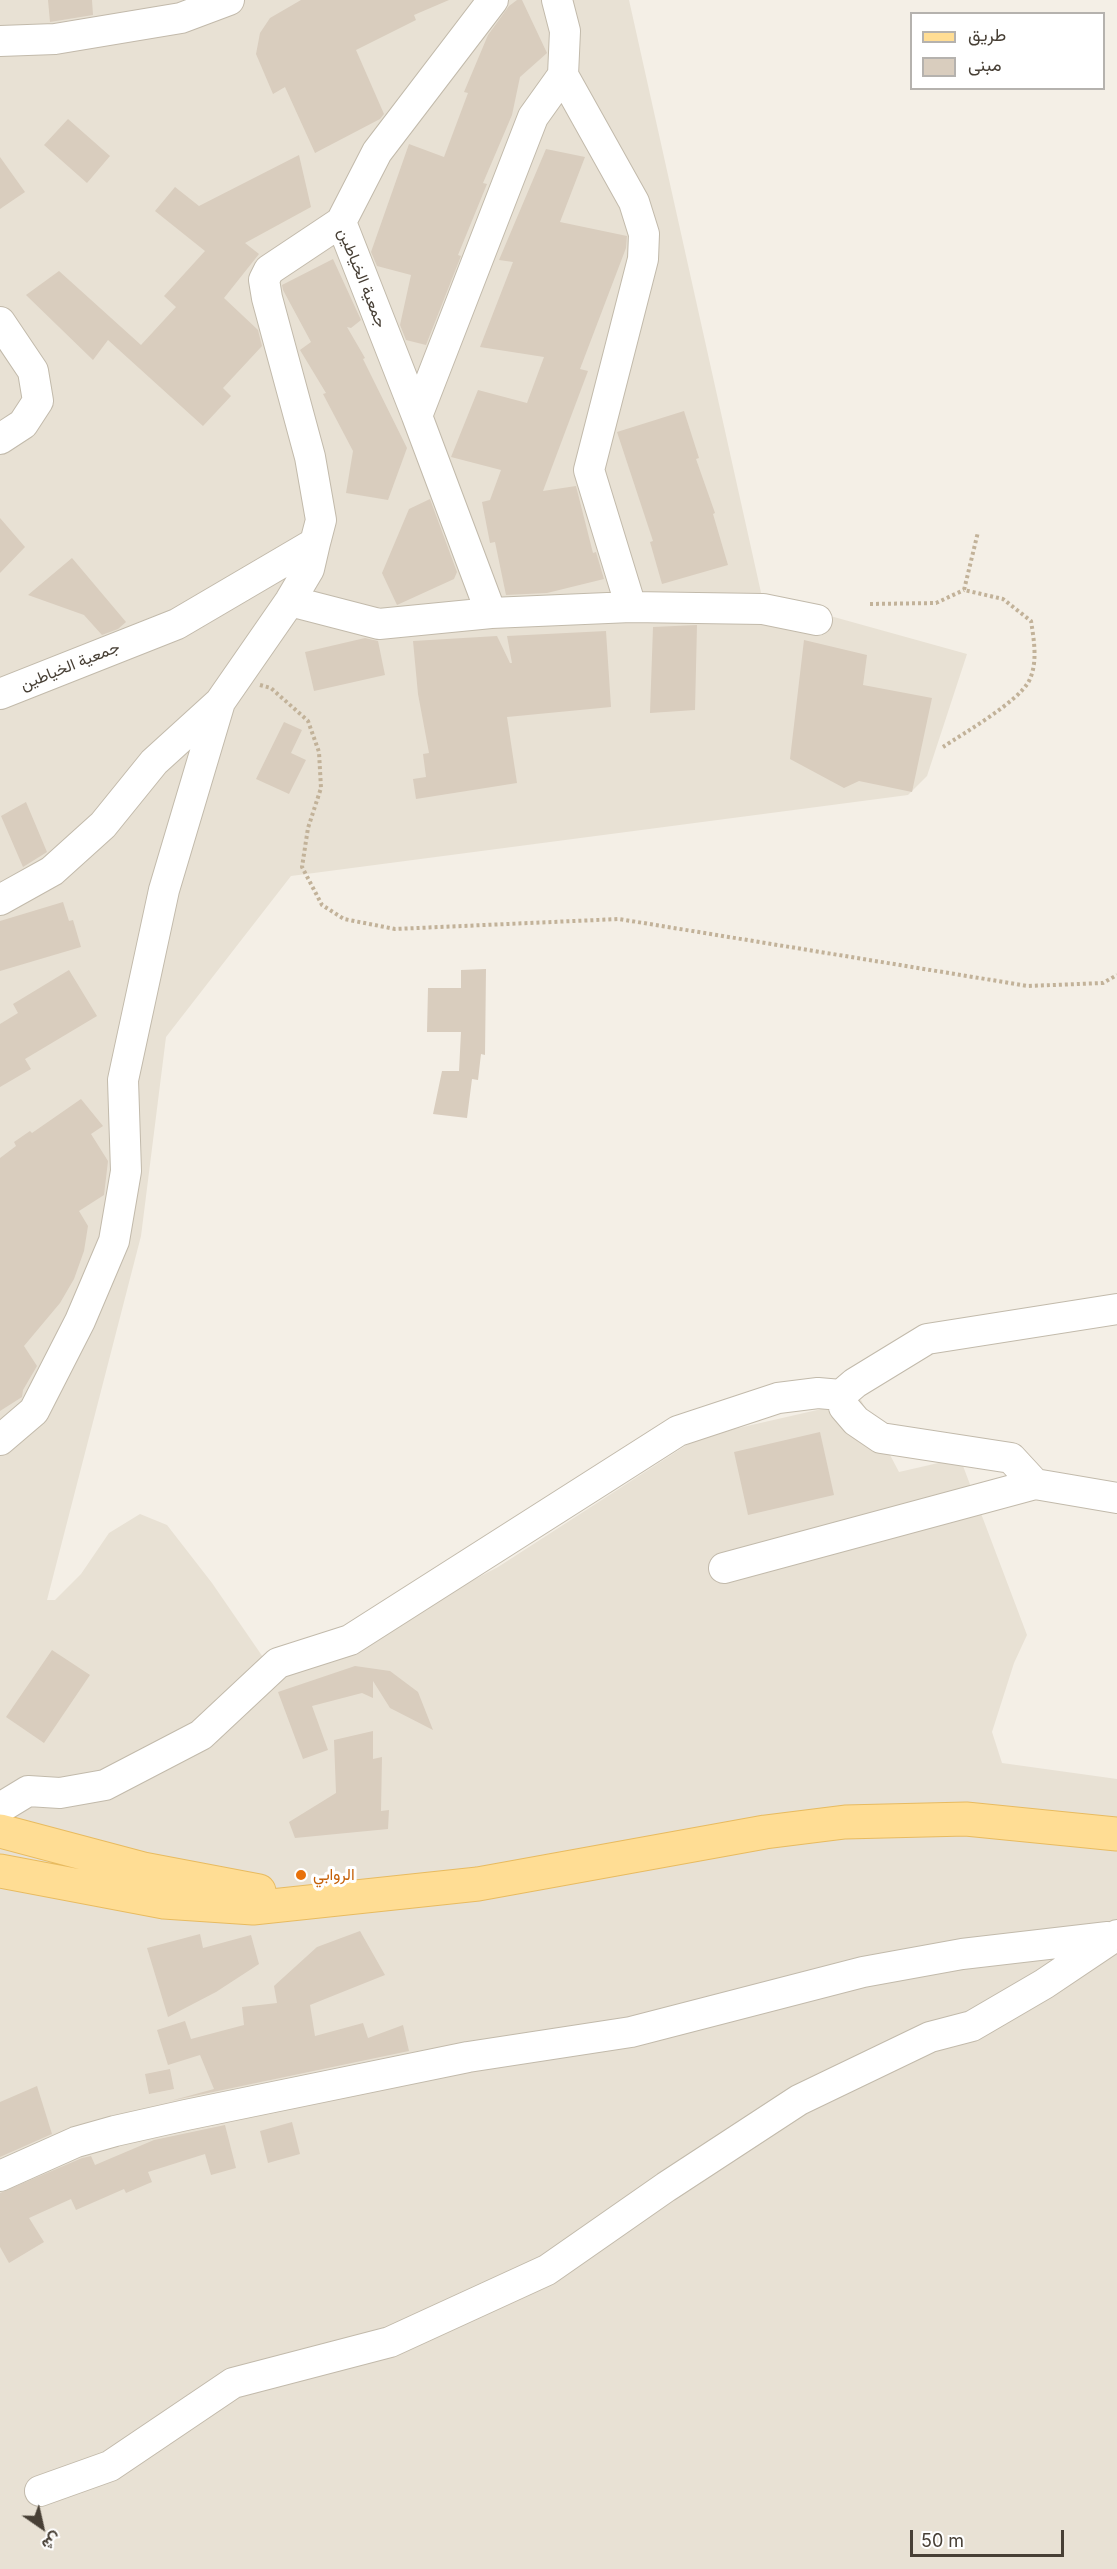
<!DOCTYPE html>
<html>
<head>
<meta charset="utf-8">
<style>
  body { margin:0 }
  #map { position:relative; width:1117px; height:2569px; overflow:hidden; background:#f4efe6; font-family:Inter,Vazirmatn,sans-serif }
  canvas { display:block }
  .legend { position:absolute; left:910px; top:12px; width:195px; height:78px; box-sizing:border-box; background:#fff; border:2px solid #b5b2ae; margin:0; padding:8px 10px; list-style:none; font-size:18px; color:#473f35 }
  .legend li { display:flex; align-items:center; gap:12px; height:30px }
  .legend b { width:30px; border:2px solid #b5b2ae }
  .north { position:absolute; left:12px; top:2497px; width:60px; height:60px; -webkit-text-stroke:4px #fff; paint-order:stroke; rotate:146deg; font-size:16px; font-weight:700; line-height:24px; text-align:center; color:#473f35 }
  .north::after { content:''; display:block; margin:auto; width:21px; height:27px; background:#473f35; clip-path:polygon(50% 0,100% 100%,50% 72%,0 100%) }
  .scale { position:absolute; left:910px; top:2530px; width:154px; height:27px; box-sizing:border-box; border:3px solid #473f35; border-top:0; padding-left:8px; font-size:18px; line-height:21px; white-space:nowrap; color:#473f35; -webkit-text-stroke:4px #fff; paint-order:stroke }
</style>
</head>
<body>
<div id="map">
<canvas width="1117" height="2569"></canvas>
<ul class="legend">
<li><b style="height:8px;background:#ffdd94"></b>طريق</li>
<li><b style="height:16px;background:#d9cdbe"></b>مبنى</li>
</ul>
<div class="north">ش</div>
<div class="scale">50 m</div>
</div>
<script>
const context = document.querySelector('canvas').getContext('2d');
context.lineJoin = 'round';
function fillPath(path, color) {
  context.fillStyle = color;
  context.fill(path, 'evenodd');
}
function strokePath(path, color, width, dash) {
  context.strokeStyle = color;
  context.lineWidth = width;
  context.lineCap = dash ? 'butt' : 'round';
  context.setLineDash(dash || []);
  context.stroke(path);
}
function label(font, color, halo, rows, align = 'center') {
  context.font = font + ' Inter,Vazirmatn,sans-serif';
  context.lineWidth = 6;
  context.setLineDash([]);
  context.textBaseline = 'middle';
  context.strokeStyle = halo;
  context.fillStyle = color;
  for (const [text, x, y, turn = 0] of rows) {
    context.save();
    context.translate(x, y);
    context.rotate((+turn || 0) * Math.PI / 180);
    context.textAlign = isNaN(turn) ? turn : align;
    if (halo) context.strokeText(text, 0, 0);
    context.fillText(text, 0, 0);
    context.restore();
  }
}
const residential = new Path2D(`
  M0,0H629L762,597L967,654L927,776L908,795L291,876L166,1037L141,1236L47,1600H55L81,1574L109,1533L140,1514L167,1525L212,1583L267,1663L388,1625L498,1567L699,1437L861,1400L899,1472L960,1458L1027,1635L1014,1663L992,1732L1002,1763L1117,1779V2569H0Z`);
const building = new Path2D(`
  M48,0H92L93,15L50,22Z
  M301,0H449L414,15L416,20L356,50L384,114L380,119L315,153L285,87L273,94L256,54L260,33L270,18Z
  M517,0H522L547,53L520,77L512,115L483,183L487,184L458,255L461,256L426,345L406,340L400,325L411,275L377,266L371,252L409,144L444,157L468,93L464,92L488,35L509,6Z
  M68,119L110,156L87,183L44,145Z
  M546,149L585,157L560,222L627,236L626,248L580,369L588,371L543,491L576,486L593,553L596,552L604,579L547,593L506,595L495,542L490,543L482,502L490,500L501,470L451,457L478,390L527,403L544,357L480,347L513,262L499,260Z
  M299,155L311,207L245,243L259,254L224,298L258,330L262,346L223,388L231,396L203,426L108,340L93,360L26,295L59,271L141,345L176,307L164,296L205,251L155,211L175,187L199,206Z
  M0,157L25,192L0,209Z
  M333,259L361,320L351,328L347,327L365,358L363,359L407,448L388,500L346,493L353,451L323,394L326,393L300,350L311,342L283,290L282,285Z
  M684,411L699,458L696,459L715,513L713,514L728,565L662,584L650,542L653,541L617,432Z
  M430,499L457,572L454,579L397,605L382,573L409,509Z
  M0,518L25,547L0,573Z
  M72,558L126,622L118,629L102,635L84,615L28,595Z
  M697,625L695,710L650,713L653,627Z
  M606,631L611,707L507,717L517,783L416,799L413,779L426,777L423,754L429,753L418,694L413,641L497,636L510,663H512L507,636Z
  M365,638L378,641L385,675L314,691L305,652Z
  M804,640L867,655L863,685L932,698L912,792L859,781L844,788L790,759Z
  M284,722L302,730L291,753L306,760L289,794L256,779Z
  M26,802L47,852L23,867L1,816Z
  M63,902L69,921L73,920L81,947L0,971V921Z
  M486,969L485,1055L481,1054L478,1080L472,1079L467,1118L433,1114L442,1071H459L461,1032H427L428,988H461V970Z
  M69,970L97,1016L25,1059L31,1069L0,1087V1024L18,1013L13,1004Z
  M81,1099L103,1126L91,1134L108,1161L104,1195L79,1211L88,1226L84,1251L74,1279L60,1303L24,1346L37,1366L23,1390L22,1397L0,1411V1158L16,1146L14,1142L30,1131L32,1133Z
  M820,1432L834,1495L748,1515L734,1452Z
  M52,1650L90,1675L44,1743L6,1717Z
  M355,1666L390,1671L418,1692L433,1730L390,1708L373,1681V1698L362,1693L312,1706L328,1750L303,1759L278,1692Z
  M373,1731V1759L382,1757L381,1811L389,1810L388,1829L295,1838L289,1822L336,1793L334,1740Z
  M360,1931L385,1975L310,2005L315,2036L363,2023L368,2038L403,2025L409,2051L170,2101L214,2089L200,2055L168,2065L157,2030L185,2021L191,2039L244,2025L242,2007L277,2003L274,1986L317,1947Z
  M200,1934L203,1948L251,1935L259,1964L216,1992L168,2017L147,1948Z
  M170,2069L174,2089L149,2094L145,2074Z
  M37,2086L52,2134L0,2157V2102Z
  M292,2122L300,2154L268,2163L260,2131Z
  M225,2125L236,2168L211,2175L205,2154L148,2172L152,2182L126,2193L124,2189L76,2210L71,2199L29,2218L44,2242L9,2263L0,2247V2193L82,2158L91,2156L95,2165L154,2140Z`);
const path = new Path2D(`
  M870,604L936,603L964,590
  M260,685L271,688L308,721L319,752L321,788L308,828L302,867L322,905L344,919L395,929L619,919L1028,986L1103,983L1117,975
  M943,747C964,733 1018,702 1029,681C1038,663 1034,640 1031,621L1003,599L964,590L978,532`);
const minor = new Path2D(`
  M0,41L55,39L181,18L229,0
  M563,75L634,202L644,234L643,259L589,470L631,607
  M341,222L377,152L493,0
  M0,322L33,371L38,401L23,424L0,439
  M290,601L379,624L491,613L417,416
  M491,613L631,607L763,609L817,620
  M0,694L177,624L315,543L321,520L310,457L267,298L264,280L269,270L341,222L417,416L533,117L563,75L565,31L557,0
  M0,900L52,871L103,825L154,762L220,702
  M841,1395L855,1383L927,1339L1117,1309
  M0,1440L34,1411L80,1321L114,1241L126,1171L123,1080L164,890L220,702L290,601L309,569L315,543
  M724,1568L1035,1484L1117,1498
  M0,1808L28,1791L60,1793L105,1785L201,1735L278,1663L350,1640L678,1431L778,1398L818,1393L841,1395L844,1407L856,1421L881,1438L1011,1458L1035,1484
  M0,2176L76,2142L115,2131L186,2115L468,2057L631,2032L863,1972L962,1954L1108,1937
  M40,2491L110,2466L233,2383L390,2342L547,2270L666,2187L799,2100L930,2037L972,2026L1044,1984L1117,1935`);
const major = new Path2D(`
  M0,1831L143,1869L259,1891
  M0,1871L164,1902L253,1908L478,1884L765,1832L845,1822L966,1819L1117,1834`);
const markers = [
  [301,1875,6,"#e8710a"]
];
const streetNames = [
  ["جمعية الخياطين",362,278,68],
  ["جمعية الخياطين",70,666,-22]
];
const foodNames = [
  ["الروابي",313,1875]
];
fillPath(residential, '#e8e1d4');
fillPath(building, '#d9cdbe');
strokePath(minor, '#c2baab', 32);
strokePath(major, '#e8bb60', 35);
strokePath(path, '#c2b299', 4, [3, 3]);
strokePath(minor, '#fff', 30);
strokePath(major, '#ffdd94', 33);
for (const [x, y, r, color] of markers) {
  const dot = new Path2D();
  dot.arc(x, y, r, 0, 2 * Math.PI);
  context.fillStyle = color;
  context.fill(dot);
  strokePath(dot, '#fff', 2);
}
label('16px', '#473f35', '#fff', streetNames);
label('16px', '#c56008', '#fff', foodNames, 'left');
</script>
</body>
</html>
